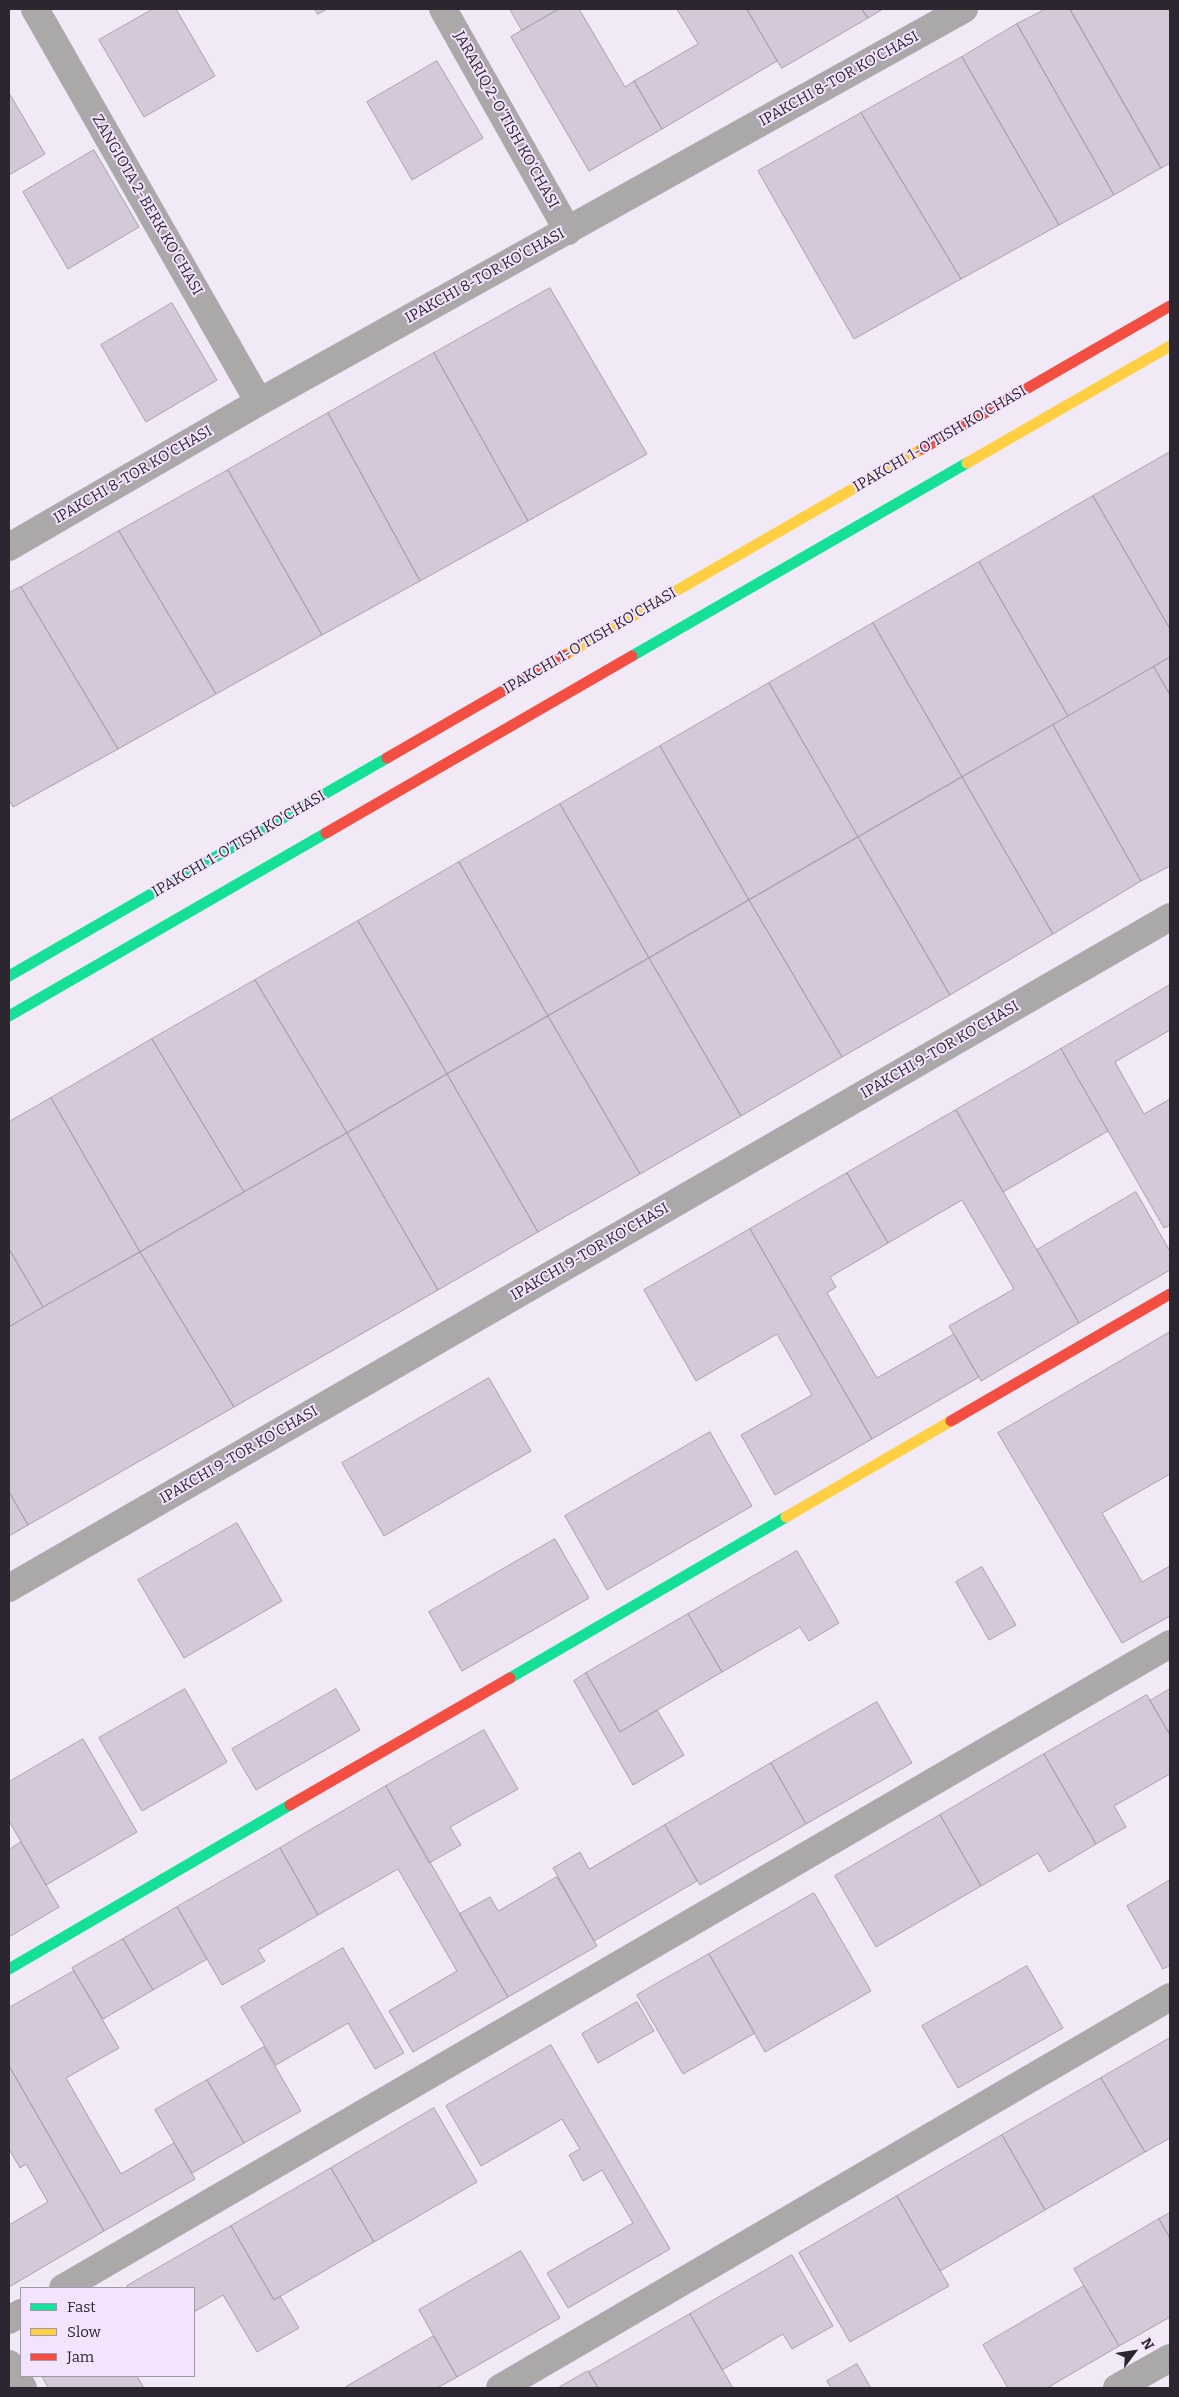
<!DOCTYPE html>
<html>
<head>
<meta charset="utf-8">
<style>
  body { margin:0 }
  #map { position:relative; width:1179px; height:2397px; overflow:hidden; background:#f2e9f6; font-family:Bitter,serif }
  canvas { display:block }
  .frame { position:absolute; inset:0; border:10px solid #2b262f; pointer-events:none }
  .legend { position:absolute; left:20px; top:2287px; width:175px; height:90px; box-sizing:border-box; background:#f3e3fc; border:1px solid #a397aa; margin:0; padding:6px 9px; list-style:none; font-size:15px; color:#2b262f }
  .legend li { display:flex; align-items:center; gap:10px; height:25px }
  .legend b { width:25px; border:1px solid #a397aa }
  .north { position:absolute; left:1109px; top:2327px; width:50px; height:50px; -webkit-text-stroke:4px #f3e3fc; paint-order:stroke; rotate:59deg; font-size:14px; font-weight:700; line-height:20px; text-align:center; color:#2b262f }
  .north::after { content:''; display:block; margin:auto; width:18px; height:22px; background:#2b262f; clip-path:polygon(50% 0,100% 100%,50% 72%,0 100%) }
</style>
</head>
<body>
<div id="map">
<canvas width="1179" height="2397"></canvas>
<div class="frame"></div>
<ul class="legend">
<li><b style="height:6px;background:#16e098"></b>Fast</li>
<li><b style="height:6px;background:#ffcf43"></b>Slow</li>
<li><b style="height:6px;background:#f24e42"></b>Jam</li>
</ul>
<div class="north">N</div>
</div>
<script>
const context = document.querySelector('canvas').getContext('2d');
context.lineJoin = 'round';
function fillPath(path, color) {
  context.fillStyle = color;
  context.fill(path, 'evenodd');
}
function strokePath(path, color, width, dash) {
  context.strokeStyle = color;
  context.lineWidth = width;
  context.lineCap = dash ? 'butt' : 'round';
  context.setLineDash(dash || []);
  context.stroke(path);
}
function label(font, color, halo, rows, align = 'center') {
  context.font = font + ' Bitter,serif';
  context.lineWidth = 4;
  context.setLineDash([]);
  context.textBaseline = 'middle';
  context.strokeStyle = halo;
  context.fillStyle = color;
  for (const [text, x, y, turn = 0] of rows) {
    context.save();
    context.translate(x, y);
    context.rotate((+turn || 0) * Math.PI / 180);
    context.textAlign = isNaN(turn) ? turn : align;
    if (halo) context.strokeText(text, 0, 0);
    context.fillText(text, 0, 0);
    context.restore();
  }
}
const building = new Path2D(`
  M153,9H176L215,76L144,117L99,40Z
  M315,9H327L318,14Z
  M510,9H559L522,30Z
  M559,9H579L625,87L634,81L662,129L589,171L511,37Z
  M677,9H747L777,61L662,129L634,81L698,44Z
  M747,9H862L868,18L782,68Z
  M862,9H883L868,18Z
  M1046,9H1070L1161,168L1114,195L1017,24Z
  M1070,9H1170V163L1161,168Z
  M1017,24L1114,195L1059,225L962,57Z
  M962,57L1059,225L961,279L861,113Z
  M437,61L483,138L412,180L367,102Z
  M9,93L45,154L9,175Z
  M861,113L961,279L854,339L758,171Z
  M94,150L139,227L68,269L23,192Z
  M550,288L647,454L528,521L434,353Z
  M172,303L217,380L146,422L101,345Z
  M434,353L528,521L420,581L328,413Z
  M328,413L420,581L322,635L228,470Z
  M1170,452V629L1093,496Z
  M228,470L322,635L216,694L119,531Z
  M1093,496L1170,629V657L1068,716L979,562Z
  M119,531L216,694L118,749L21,587Z
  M979,562L1068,716L962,777L873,623Z
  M21,587L118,749L13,807L9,800V593Z
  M873,623L962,777L858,837L769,683Z
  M1170,657V695L1154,667Z
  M1154,667L1170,695V866L1141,881L1053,725Z
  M769,683L858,837L749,900L660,746Z
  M1053,725L1141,881L1053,934L962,777Z
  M660,746L749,900L649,958L560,804Z
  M962,777L1053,934L950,995L858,837Z
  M560,804L649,958L548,1016L459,862Z
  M858,837L950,995L842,1057L749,900Z
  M459,862L548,1016L447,1074L358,921Z
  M749,900L842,1057L741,1116L649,958Z
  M358,921L447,1074L347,1133L255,980Z
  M649,958L741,1116L640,1174L548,1016Z
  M255,980L347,1133L244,1192L152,1039Z
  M1170,985V1030L1115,1062L1144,1114L1170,1099V1225L1164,1228L1061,1049Z
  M548,1016L640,1174L538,1232L447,1074Z
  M152,1039L244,1192L140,1252L51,1098Z
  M1061,1049L1108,1131L1003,1192L956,1110Z
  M447,1074L538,1232L438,1290L347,1133Z
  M51,1098L140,1252L43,1307L9,1249V1122Z
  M956,1110L1079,1323L981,1381L949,1326L1014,1289L962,1200L888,1243L847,1173Z
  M347,1133L438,1290L234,1407L140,1252Z
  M847,1173L888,1243L830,1277L836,1287L827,1293L877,1378L954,1334L979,1377L872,1439L750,1229Z
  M1136,1192L1170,1251V1270L1079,1323L1037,1250Z
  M750,1229L872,1439L775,1495L741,1435L812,1395L777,1334L696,1381L644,1290Z
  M9,1249L43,1307L9,1327Z
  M140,1252L234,1407L28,1525L9,1492V1327Z
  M1170,1332V1474L1102,1513L1142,1582L1170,1566V1616L1122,1643L998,1433Z
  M489,1378L531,1451L384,1536L342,1463Z
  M710,1432L752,1506L607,1590L565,1516Z
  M9,1492L28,1525L9,1536Z
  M237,1523L282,1601L184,1658L138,1580Z
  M555,1539L589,1598L462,1671L429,1612Z
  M797,1551L839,1623L809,1641L800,1627L722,1672L688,1614Z
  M982,1567L1016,1625L989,1640L956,1582Z
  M688,1614L722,1672L620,1732L586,1673Z
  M586,1673L620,1732L657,1710L684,1755L633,1785L574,1681Z
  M185,1689L227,1762L142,1811L99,1738Z
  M336,1689L360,1730L256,1790L232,1749Z
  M1170,1689V1735L1150,1701Z
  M1147,1695L1170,1735V1774L1114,1806L1126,1827L1096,1844L1044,1754Z
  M877,1702L912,1763L806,1824L771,1763Z
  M484,1730L518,1789L450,1827L461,1845L429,1863L386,1786Z
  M83,1739L137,1832L46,1885L9,1821V1782Z
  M1044,1754L1096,1844L1049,1872L1038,1853L981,1886L940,1815Z
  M771,1763L806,1824L700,1885L665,1825Z
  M386,1786L508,1997L413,2052L389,2011L457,1971L398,1869L318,1915L280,1848Z
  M940,1815L981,1886L876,1947L835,1876Z
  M665,1825L697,1881L594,1941L553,1868L580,1852L589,1869Z
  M21,1842L59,1907L9,1937V1850Z
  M280,1848L318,1915L258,1950L265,1961L222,1985L177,1907Z
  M557,1877L597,1946L508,1997L459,1914L490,1897L498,1911Z
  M1170,1880V1965L1163,1969L1127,1906Z
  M814,1893L871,1991L765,2052L709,1954Z
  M177,1907L207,1959L153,1990L123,1939Z
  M123,1939L153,1990L103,2019L72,1968Z
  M343,1948L404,2053L375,2069L348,2023L276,2065L241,2007Z
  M709,1954L755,2033L683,2074L637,1995Z
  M1027,1966L1063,2028L958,2088L922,2026Z
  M74,1971L119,2048L66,2078L121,2174L174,2143L195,2179L104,2231L9,2066V2008Z
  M637,2002L654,2031L598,2063L582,2034Z
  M1170,2038V2138L1145,2152L1101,2078Z
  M551,2045L670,2249L568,2308L547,2273L633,2223L602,2170L583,2181L569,2155L580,2149L562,2119L481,2166L446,2106Z
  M264,2047L301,2111L244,2143L207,2080Z
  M9,2066L104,2231L9,2287V2225L48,2202L26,2164L20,2168L9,2149Z
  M1101,2078L1145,2152L1045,2210L1002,2135Z
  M207,2080L244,2143L192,2173L155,2110Z
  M434,2108L477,2182L374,2242L331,2168Z
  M1002,2135L1045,2210L940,2271L897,2196Z
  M331,2168L374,2242L274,2300L231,2226Z
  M897,2196L949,2286L850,2342L799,2253Z
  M1170,2213V2238L1159,2219Z
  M1159,2219L1170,2238V2317L1119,2346L1074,2269Z
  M231,2226L274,2300L280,2296L299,2328L257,2352L223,2295L194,2312V2288H128L127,2286Z
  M521,2251L560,2318L457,2377L419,2310Z
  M792,2255L833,2326L792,2349L783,2334L722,2370L690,2314Z
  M1084,2286L1119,2346L1047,2388H1008L983,2345Z
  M690,2314L733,2388H598L589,2372Z
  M434,2336L457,2377L437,2388H344Z
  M857,2364L871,2388H831L827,2381Z
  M588,2371L598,2388H558Z
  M42,2376H137L144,2388H49Z`);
const street = new Path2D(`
  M35,9L259,402
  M443,9L568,231
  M9,547L259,402L964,9
  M9,1588L1170,917
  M63,2288L1170,1644
  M9,2320L21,2313
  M9,2364L23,2388
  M500,2388L1170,1997
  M1117,2388L1170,2358`);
const fast = new Path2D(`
  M632,656L967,463
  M9,976L387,758
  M9,1016L326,833
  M510,1678L786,1517
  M9,1969L290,1805`);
const slow = new Path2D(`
  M967,463L1170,346
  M565,655L922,449
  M786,1517L951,1421`);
const jam = new Path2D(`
  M922,449L1170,306
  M387,758L565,655
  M326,833L632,656
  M951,1421L1170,1294
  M290,1805L510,1678`);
const streetNames = [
  ["IPAKCHI 8-TOR KO'CHASI",839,79,-29],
  ["JARARIQ 2-O'TISH KO'CHASI",506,120,61],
  ["ZANGIOTA 2-BERK KO'CHASI",147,205,60],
  ["IPAKCHI 8-TOR KO'CHASI",485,276,-29],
  ["IPAKCHI 1-O'TISH KO'CHASI",940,439,-30],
  ["IPAKCHI 8-TOR KO'CHASI",133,475,-30],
  ["IPAKCHI 1-O'TISH KO'CHASI",590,641,-30],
  ["IPAKCHI 1-O'TISH KO'CHASI",239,844,-30],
  ["IPAKCHI 9-TOR KO'CHASI",940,1050,-30],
  ["IPAKCHI 9-TOR KO'CHASI",590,1252,-30],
  ["IPAKCHI 9-TOR KO'CHASI",239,1455,-30]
];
fillPath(building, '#d3c9d9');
strokePath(building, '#a7a0aa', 1);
strokePath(street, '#aba8aa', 28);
strokePath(fast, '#16e098', 11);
strokePath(slow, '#ffcf43', 11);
strokePath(jam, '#f24e42', 11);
label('15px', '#2b262f', '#f3e3fc', streetNames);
</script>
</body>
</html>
